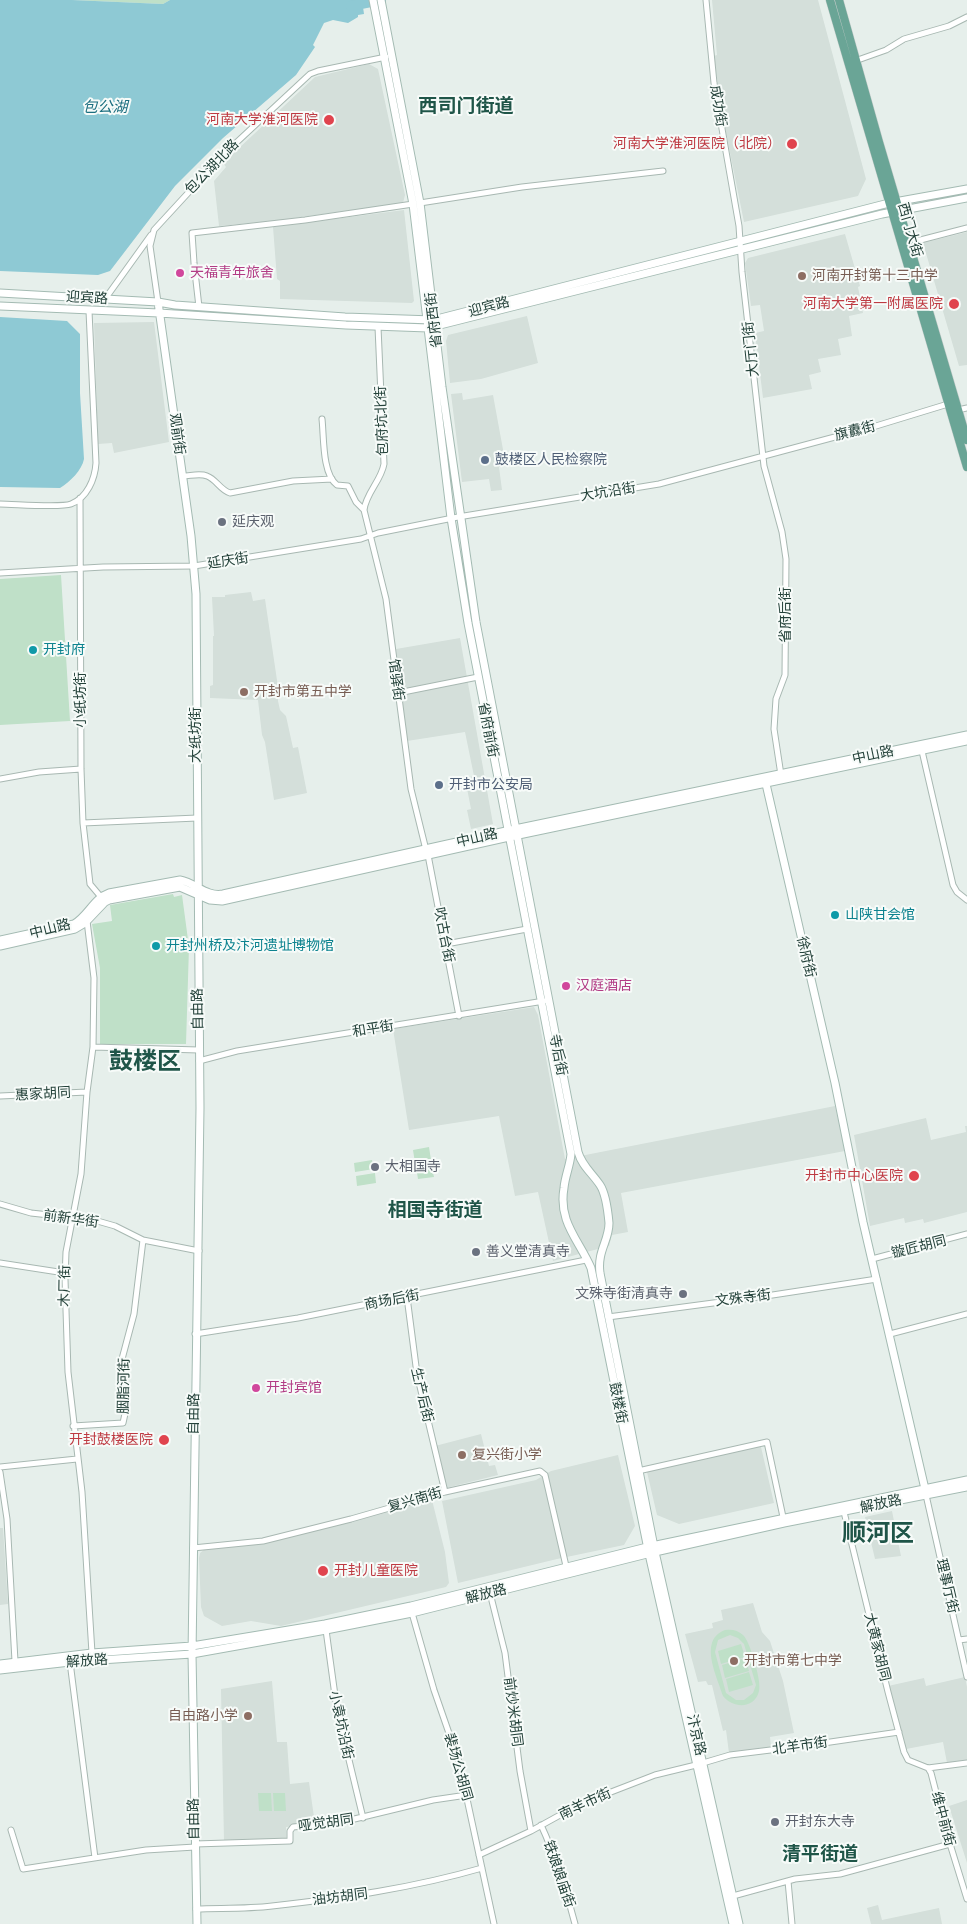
<!DOCTYPE html>
<html>
<head>
<meta charset="utf-8">
<style>
  body { margin:0 }
  canvas { display:block; background:#e6efeb }
</style>
</head>
<body>
<canvas width="967" height="1924"></canvas>
<script>
const context = document.querySelector('canvas').getContext('2d');
context.lineJoin = 'round';
function fillPath(path, color) {
  context.fillStyle = color;
  context.fill(path, 'evenodd');
}
function strokePath(path, color, width, dash) {
  context.strokeStyle = color;
  context.lineWidth = width;
  context.lineCap = dash ? 'butt' : 'round';
  context.setLineDash(dash || []);
  context.stroke(path);
}
function label(font, color, halo, rows, align = 'center') {
  context.font = font + ' Raleway,"Noto Sans SC",sans-serif';
  context.lineWidth = 4;
  context.setLineDash([]);
  context.textBaseline = 'middle';
  context.strokeStyle = halo;
  context.fillStyle = color;
  for (const [text, x, y, turn = 0] of rows) {
    context.save();
    context.translate(x, y);
    context.rotate((+turn || 0) * Math.PI / 180);
    context.textAlign = isNaN(turn) ? turn : align;
    if (halo) context.strokeText(text, 0, 0);
    context.fillText(text, 0, 0);
    context.restore();
  }
}
const built = new Path2D(`
  M712,0H818L866,179L858,196L744,222L721,108L714,56L717,55Z
  M369,64L378,69L405,195L403,203L272,221L219,226L214,181L226,167L223,163L315,77Z
  M404,210L414,301L412,303L280,299V281L277,279L273,227Z
  M967,232V365L959,366L923,243Z
  M845,234L860,286L858,287L863,313L849,316L852,336L838,339L841,355L818,359L821,372L809,375L812,389L763,398L755,333L764,331L760,305L751,306L745,263L748,258Z
  M527,316L538,363L481,379L450,383L446,341L448,335Z
  M154,322L169,442L114,453L112,443L98,444L94,323Z
  M462,393L463,400L493,395L504,455H509L511,464L499,467L502,490L491,491L489,479L462,482L451,394Z
  M251,592L253,601L265,599L278,687V701L280,710L286,716L293,748L298,747L307,793L274,800L265,742L262,735L258,700L210,698V686L213,685V636H214L212,597H225V595Z
  M460,638L493,824L471,829L467,810L471,809L465,778L474,776L465,732L407,741L396,649Z
  M534,1007L538,1015L565,1159L835,1106L845,1151L621,1193L628,1232L612,1235L609,1246L553,1261L538,1192L515,1196L499,1116L409,1130L393,1029Z
  M926,1118L931,1140L966,1132L965,1126H967V1212L924,1223L923,1219L905,1223L904,1218L870,1226L854,1135Z
  M481,1434L489,1466L495,1465L498,1475L446,1488L435,1446Z
  M751,1446L761,1447L774,1503L679,1524L657,1515L647,1472Z
  M618,1455L635,1526L624,1545L557,1559L458,1583L442,1501L536,1480L551,1471Z
  M432,1500L445,1552L449,1583L446,1587L281,1626L251,1621L222,1626L204,1616L201,1607L199,1558L200,1553L205,1549L264,1543L352,1522L404,1506Z
  M892,1511L901,1556L875,1559L865,1517Z
  M0,1528H3L8,1604L0,1605Z
  M753,1603L762,1632L770,1641L783,1681L794,1733L770,1737L771,1747L729,1753L726,1730L723,1731L712,1685H708L706,1681L698,1682L685,1634L713,1628L712,1623L723,1620L721,1610Z
  M965,1677L967,1687V1760L947,1763L943,1742L906,1749L888,1686L924,1678L926,1686Z
  M272,1681L277,1742H287L290,1784L309,1782L315,1824L286,1827V1840L224,1842L221,1689Z
  M967,1800V1863L949,1806Z
  M878,1905L882,1920L939,1908L942,1924H871L867,1908Z`);
const green = new Path2D(`
  M72,0H170L163,4Z
  M61,575L70,721L0,725V579Z
  M173,894L174,897L182,895L189,947L186,1044H100V968L92,924L112,921L110,905Z
  M429,1147L431,1160L415,1163L413,1150Z
  M372,1160L374,1169L355,1172L354,1163Z
  M431,1164L434,1177L418,1179L416,1166Z
  M375,1173L376,1183L357,1186L356,1176Z
  M725,1630C732,1629 738,1630 743,1635C750,1641 762,1682 759,1691C755,1709 733,1709 723,1696C717,1676 698,1640 725,1630ZM730,1635L738,1638L744,1644L756,1685L753,1693L744,1700H736L726,1693L715,1652L718,1640Z
  M741,1644L745,1657L721,1664L718,1651Z
  M745,1658L749,1671L725,1678L722,1665Z
  M749,1672L753,1685L729,1692L726,1679Z
  M258,1793H271L272,1811H259Z
  M273,1793H285L286,1811H274Z`);
const water = new Path2D(`
  M0,0H72L163,4L170,0H362L364,14L358,15V17L348,23L333,20L324,23L313,45L315,47L296,75L223,138L175,186L110,271L98,275L0,271Z
  M0,317L67,321L80,334V393L84,459C82,470 70,482 60,488L0,487Z`);
const river = new Path2D(`
  M351,6L381,0`);
const street = new Path2D(`
  M706,0L714,83L739,226L742,272L764,466L782,532L786,559L785,675L776,699L774,729L781,775
  M855,61L886,50L904,39L949,26L967,17
  M420,203L522,187L663,171
  M909,243L967,228
  M105,299L151,235
  M158,302L150,246L154,230L223,155L310,74L318,71L386,57
  M199,307L194,263L192,233L305,220L413,204
  M378,327L384,464C381,481 366,493 364,510L386,599L411,789L426,850
  M958,410L967,408
  M322,419C324,436 322,474 337,485L348,486L356,502L364,510
  M183,476C190,476 200,473 207,476C216,479 220,490 230,493L293,481L332,479
  M80,498L81,769L83,823L90,884L101,897
  M0,504C14,504 60,508 71,504C87,498 95,479 96,463L89,311
  M0,573L103,567L194,566L361,539L378,533L458,517L659,484L876,426L948,404
  M398,693L478,677
  M922,751L953,885L957,892L967,900
  M0,779L39,772L81,769
  M83,823L197,818
  M428,855L459,1016
  M87,921L94,978L93,1047L87,1092L81,1174L66,1252L65,1279L68,1372L82,1492L92,1653
  M446,944L527,929
  M93,1047L199,1050
  M199,1061L237,1051L544,1001
  M0,1096L87,1092
  M0,1204L31,1213L94,1220L115,1226L143,1240L199,1251
  M872,1259L967,1234
  M0,1263L65,1273
  M407,1297L417,1374L445,1492
  M608,1317L766,1296L877,1279
  M195,1334L298,1318L586,1260
  M890,1334L967,1314
  M73,1426L123,1423L126,1409L122,1359L134,1314L143,1240
  M0,1467L77,1459
  M638,1471L767,1442L783,1517
  M0,1472L7,1519L15,1661
  M926,1495L967,1677
  M844,1512L888,1692L904,1752L908,1760L928,1768
  M193,1548L263,1541L351,1519L445,1492L540,1471L545,1475L566,1566
  M490,1593L505,1653L520,1771L531,1831
  M412,1613L434,1690L459,1762L494,1924
  M326,1630L337,1710L363,1818
  M959,1640L967,1639
  M70,1662L95,1858
  M703,1763L730,1755L803,1746L899,1732
  M928,1768L931,1773L946,1831L967,1899
  M928,1768L967,1763
  M541,1825C556,1857 566,1890 575,1924
  M11,1830L23,1869L146,1850L195,1847
  M195,1844L290,1841V1831L293,1827L342,1822L433,1800L467,1795
  M479,1855L531,1831L580,1804L655,1775L696,1765
  M788,1881L792,1924
  M733,1896L795,1879L840,1874L950,1844
  M196,1909C221,1908 247,1909 272,1906C343,1898 413,1888 482,1868`);
const secondary = new Path2D(`
  M373,0L413,204L451,518L468,623L571,1154C570,1166 565,1176 564,1188C558,1222 579,1240 591,1268L649,1554L733,1924
  M381,0L420,203L442,387L476,622L578,1152C582,1166 592,1173 600,1185C606,1194 608,1212 609,1223C609,1241 597,1251 600,1273L655,1552L739,1924
  M0,293L158,302L175,305L345,317L433,320L889,203L967,189
  M158,302L191,536L196,594L200,1108L192,1654L197,1924
  M0,306L159,313L346,325L428,328L882,214L967,198
  M766,784L835,1083L863,1222L925,1489
  M0,940L74,924C88,916 94,898 109,893L180,880C196,883 206,897 223,894L515,829L967,735
  M0,946L75,929L85,923L105,902L109,900L180,887L210,900L222,901L509,837L967,741
  M0,1664L92,1653L192,1646L325,1624L411,1606L647,1547L967,1480
  M0,1670L70,1662L192,1654L326,1630L412,1613L655,1552L784,1523L967,1487`);
const primary = new Path2D(`
  M830,0L967,467
  M839,0L879,142L967,440`);
const markers = [
  [329,120,6,"#e0444e"],
  [792,144,6,"#e0444e"],
  [180,273,5,"#d1479c"],
  [802,276,5,"#8d6e63"],
  [954,304,6,"#e0444e"],
  [485,460,5,"#5c6f8a"],
  [222,522,5,"#6b7280"],
  [33,650,5,"#0f9aa8"],
  [244,692,5,"#8d6e63"],
  [439,785,5,"#5c6f8a"],
  [835,915,5,"#0f9aa8"],
  [156,946,5,"#0f9aa8"],
  [566,986,5,"#d1479c"],
  [375,1167,5,"#6b7280"],
  [914,1176,6,"#e0444e"],
  [476,1252,5,"#6b7280"],
  [683,1294,5,"#6b7280"],
  [256,1388,5,"#d1479c"],
  [164,1440,6,"#e0444e"],
  [462,1455,5,"#8d6e63"],
  [323,1571,6,"#e0444e"],
  [734,1661,5,"#8d6e63"],
  [248,1716,5,"#8d6e63"],
  [775,1822,5,"#6b7280"]
];
const streetNames = [
  ["成功街",718,106,81],
  ["包公湖北路",212,167,-46],
  ["西门大街",910,230,74],
  ["迎宾路",87,298,3],
  ["迎宾路",489,307,-15],
  ["省府西街",434,320,-97],
  ["大厅门街",751,349,-96],
  ["包府坑北街",382,421,-92],
  ["旗纛街",855,431,-14],
  ["观前街",177,434,82],
  ["大坑沿街",608,492,-9],
  ["延庆街",228,561,-9],
  ["省府后街",786,615,-90],
  ["馆驿街",396,680,82],
  ["小纸坊街",81,700,-90],
  ["省府前街",488,730,79],
  ["大纸坊街",196,735,-90],
  ["中山路",873,755,-12],
  ["中山路",477,838,-13],
  ["中山路",50,929,-14],
  ["吹古台街",444,935,79],
  ["徐府街",806,957,77],
  ["自由路",198,1009,-91],
  ["和平街",373,1029,-9],
  ["寺后街",558,1055,79],
  ["惠家胡同",43,1094,-3],
  ["前新华街",71,1219,8],
  ["镟匠胡同",919,1247,-14],
  ["木厂街",65,1286,-89],
  ["文殊寺街",743,1298,-7],
  ["商场后街",392,1300,-11],
  ["胭脂河街",124,1386,-89],
  ["生产后街",422,1395,77],
  ["鼓楼街",618,1403,79],
  ["自由路",194,1414,-89],
  ["复兴南街",415,1500,-16],
  ["解放路",881,1504,-12],
  ["理事厅街",947,1586,77],
  ["解放路",486,1594,-14],
  ["大黄家胡同",877,1647,76],
  ["解放路",87,1661,-4],
  ["前炒米胡同",513,1712,83],
  ["小袁坑沿街",341,1725,78],
  ["汴京路",696,1735,77],
  ["北羊市街",800,1746,-8],
  ["裴场公胡同",458,1767,74],
  ["南羊市街",585,1804,-25],
  ["自由路",194,1819,-91],
  ["维中前街",943,1819,75],
  ["哑觉胡同",326,1823,-8],
  ["铁娘娘庙街",559,1874,71],
  ["油坊胡同",340,1897,-7]
];
const healthNames = [
  ["河南大学淮河医院",318,120],
  ["河南大学淮河医院（北院）",781,144],
  ["河南大学第一附属医院",943,304],
  ["开封市中心医院",903,1176],
  ["开封鼓楼医院",153,1440],
  ["开封儿童医院",334,1571,"left"]
];
const hotelNames = [
  ["天福青年旅舍",190,273],
  ["汉庭酒店",576,986],
  ["开封宾馆",266,1388]
];
const educationNames = [
  ["河南开封第十三中学",812,276],
  ["开封市第五中学",254,692],
  ["复兴街小学",472,1455],
  ["开封市第七中学",744,1661],
  ["自由路小学",238,1716,"right"]
];
const serviceNames = [
  ["鼓楼区人民检察院",495,460],
  ["开封市公安局",449,785]
];
const worshipNames = [
  ["延庆观",232,522],
  ["大相国寺",385,1167],
  ["善义堂清真寺",486,1252],
  ["文殊寺街清真寺",673,1294,"right"],
  ["开封东大寺",785,1822]
];
const cultureNames = [
  ["开封府",43,650],
  ["山陕甘会馆",845,915],
  ["开封州桥及汴河遗址博物馆",166,946]
];
const waterNames = [
  ["包公湖",105,107]
];
const districtNames = [
  ["西司门街道",466,106],
  ["相国寺街道",435,1210],
  ["清平街道",820,1854]
];
const townNames = [
  ["鼓楼区",145,1062],
  ["顺河区",878,1534]
];
fillPath(built, '#d4dfda');
fillPath(green, '#bfe0c8');
fillPath(water, '#8ec9d4');
strokePath(river, '#8ec9d4', 10);
strokePath(street, '#a8b8b2', 7);
strokePath(secondary, '#a4bbb3', 9);
strokePath(primary, '#c2cac8', 9);
strokePath(street, '#fff', 5);
strokePath(secondary, '#fff', 7);
strokePath(primary, '#6aa596', 8);
for (const [x, y, r, color] of markers) {
  const dot = new Path2D();
  dot.arc(x, y, r, 0, 2 * Math.PI);
  context.fillStyle = color;
  context.fill(dot);
  strokePath(dot, '#f7fbf9', 2);
}
label('14px', '#24423a', '#f7fbf9', streetNames);
label('14px', '#be3a42', '#f7fbf9', healthNames, 'right');
label('14px', '#b23c85', '#f7fbf9', hotelNames, 'left');
label('14px', '#785e54', '#f7fbf9', educationNames, 'left');
label('14px', '#4e5e75', '#f7fbf9', serviceNames, 'left');
label('14px', '#5b616d', '#f7fbf9', worshipNames, 'left');
label('14px', '#0d838f', '#f7fbf9', cultureNames, 'left');
label('italic 15px', '#1c6f80', '#f7fbf9', waterNames);
label('bold 19px', '#1f5548', '#f7fbf9', districtNames);
label('bold 24px', '#1f5548', '#f7fbf9', townNames);
</script>
</body>
</html>
